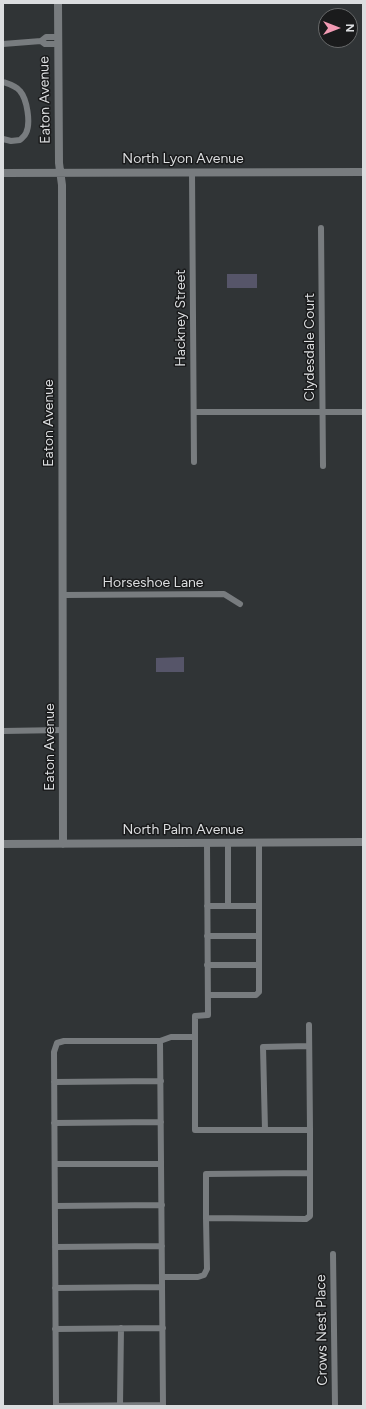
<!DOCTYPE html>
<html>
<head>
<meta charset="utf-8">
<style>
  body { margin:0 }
  #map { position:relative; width:366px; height:1409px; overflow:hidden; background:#303436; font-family:Figtree,sans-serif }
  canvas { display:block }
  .frame { position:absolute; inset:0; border:4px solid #dbdddf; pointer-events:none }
  .north { position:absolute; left:318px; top:8px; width:40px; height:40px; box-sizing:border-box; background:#1a1b1c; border:1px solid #67696a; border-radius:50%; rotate:90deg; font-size:11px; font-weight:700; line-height:16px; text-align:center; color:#dbdddf }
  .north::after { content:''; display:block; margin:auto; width:14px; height:18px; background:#f19ab3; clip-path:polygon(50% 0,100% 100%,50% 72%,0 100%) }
</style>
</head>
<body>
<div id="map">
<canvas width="366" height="1409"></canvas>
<div class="frame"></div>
<div class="north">N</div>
</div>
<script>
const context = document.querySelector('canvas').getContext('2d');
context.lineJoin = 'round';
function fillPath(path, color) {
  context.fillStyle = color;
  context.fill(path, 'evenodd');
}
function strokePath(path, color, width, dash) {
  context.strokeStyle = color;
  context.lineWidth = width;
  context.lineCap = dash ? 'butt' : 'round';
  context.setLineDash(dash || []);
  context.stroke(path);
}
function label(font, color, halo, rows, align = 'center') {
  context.font = font + ' Figtree,sans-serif';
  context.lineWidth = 3;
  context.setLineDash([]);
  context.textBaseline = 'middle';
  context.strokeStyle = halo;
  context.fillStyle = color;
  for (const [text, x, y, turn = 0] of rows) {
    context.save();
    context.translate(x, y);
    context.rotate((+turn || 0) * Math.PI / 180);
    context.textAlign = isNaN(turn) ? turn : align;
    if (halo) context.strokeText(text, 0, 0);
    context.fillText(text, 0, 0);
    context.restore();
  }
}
const green = new Path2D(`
  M227,274H257V288H227Z
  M184,657V672H156V658Z`);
const minor = new Path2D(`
  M41,41L45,44H58
  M3,44L41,41L46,37H58
  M3,82C9,84 16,86 20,91C27,99 31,123 26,133C25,136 22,138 20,140L11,141L3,139
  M192,172L194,462
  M321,228L323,466
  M194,412H363
  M63,595L224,594L240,604
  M3,731L63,730
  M228,843V906
  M207,906H259
  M207,936H259
  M207,965H259
  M208,995H256L259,992V843
  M309,1025L310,1130
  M160,1041L171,1037H195
  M54,1082L161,1081
  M54,1123L161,1122
  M265,1130L263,1047L309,1046
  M55,1164H161
  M55,1206L162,1205
  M206,1218V1174L310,1173
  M55,1247L162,1246
  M333,1254L335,1406
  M162,1277H198L204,1275L207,1269L206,1218L306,1219L310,1216V1130H195V1016L208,1015L207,843
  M55,1288L162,1287
  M55,1329L163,1328
  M120,1405L121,1328
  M56,1406L54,1052L57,1043L64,1041H160L163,1406
  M56,1406L163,1405`);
const tertiary = new Path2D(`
  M58,3L59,163L62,185L63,844
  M3,173L363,172
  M3,844L363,842`);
const streetNames = [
  ["Eaton Avenue",45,100,-91],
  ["North Lyon Avenue",183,159],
  ["Hackney Street",181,318,-90],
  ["Clydesdale Court",310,347,-90],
  ["Eaton Avenue",49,423,-90],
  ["Horseshoe Lane",153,583],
  ["Eaton Avenue",50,747,-90],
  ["North Palm Avenue",183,830],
  ["Crows Nest Place",322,1330,-91]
];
fillPath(green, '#565569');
strokePath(minor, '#787c7f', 6);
strokePath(tertiary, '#787c7f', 8);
label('14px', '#dbdddf', '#1a1b1c', streetNames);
</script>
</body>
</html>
